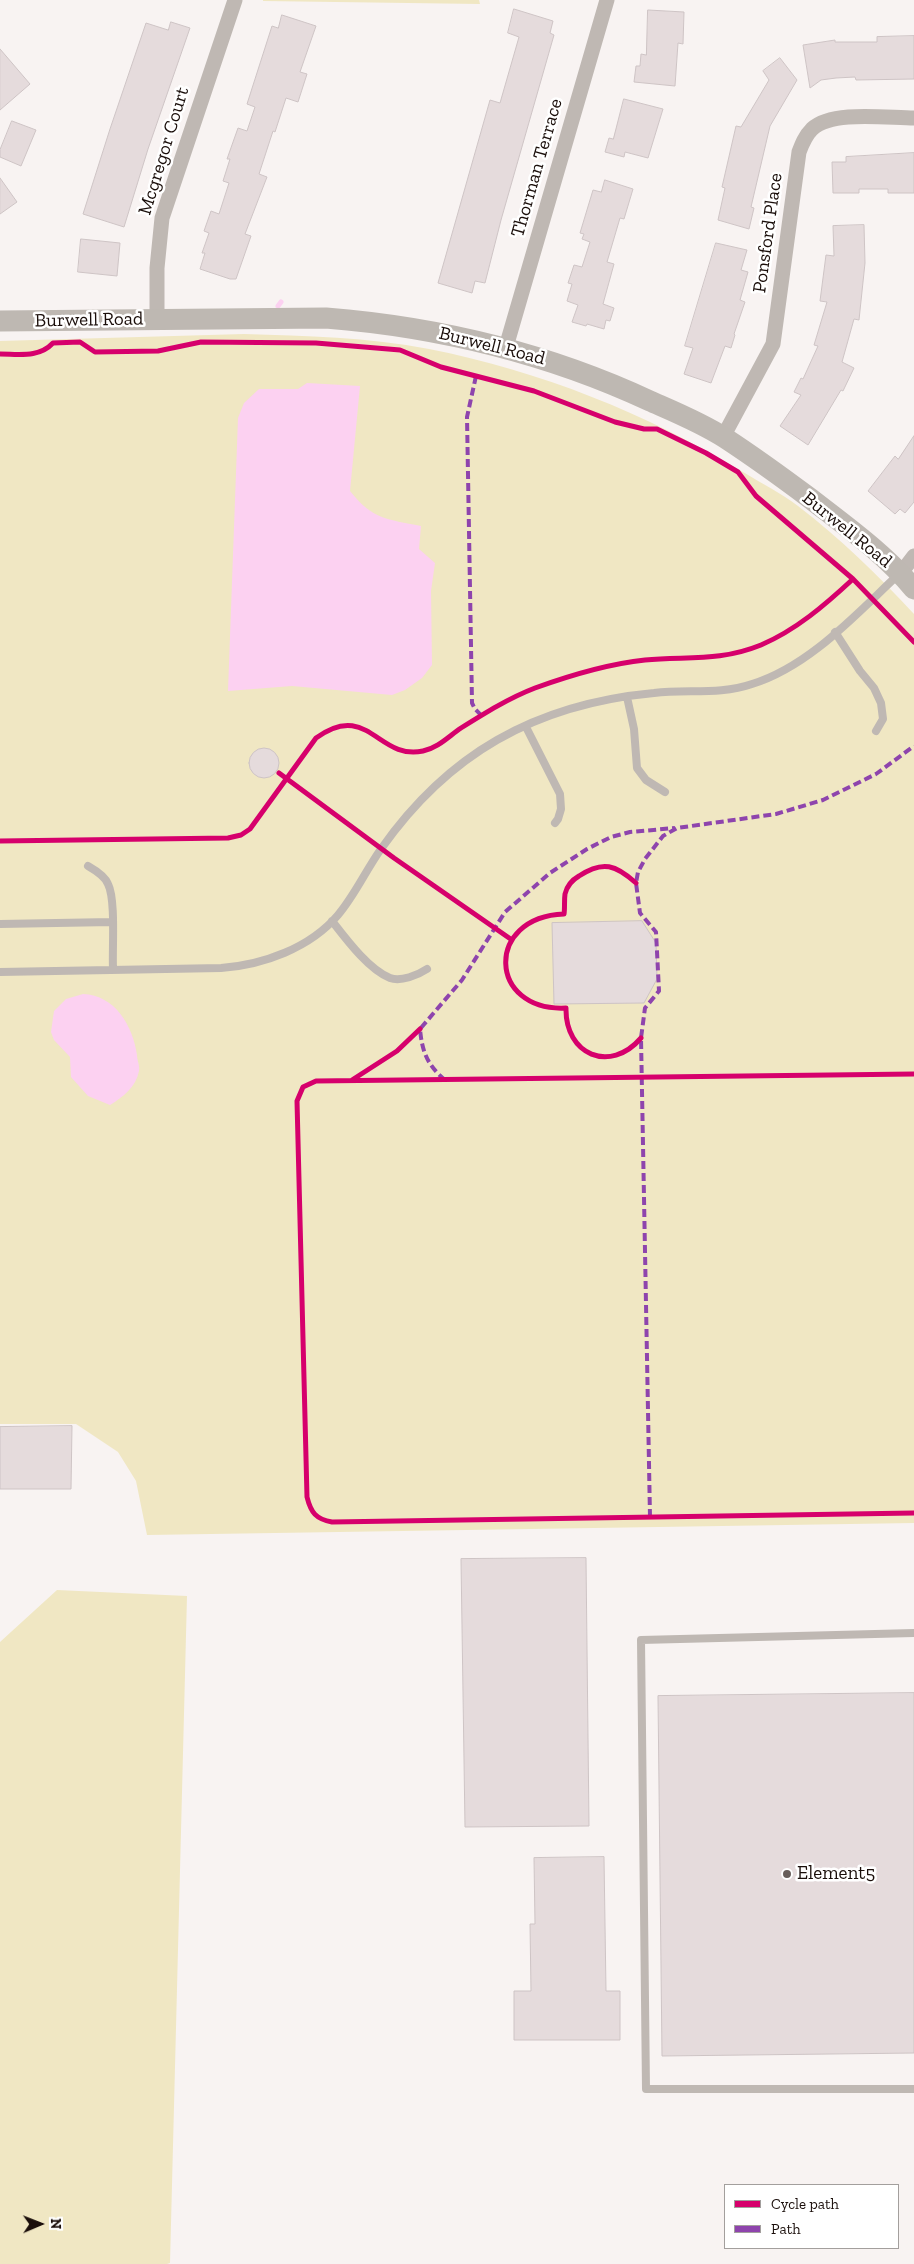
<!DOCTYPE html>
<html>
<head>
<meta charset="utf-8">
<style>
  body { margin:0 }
  #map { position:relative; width:914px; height:2264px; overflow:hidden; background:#f8f3f2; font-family:"Zilla Slab",serif }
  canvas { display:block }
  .legend { position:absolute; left:724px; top:2184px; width:175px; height:65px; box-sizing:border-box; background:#fff; border:1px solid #a39f9d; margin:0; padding:6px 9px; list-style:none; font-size:15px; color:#1a0e0a }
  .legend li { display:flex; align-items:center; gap:10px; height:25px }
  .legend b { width:25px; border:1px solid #a39f9d }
  .north { position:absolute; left:15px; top:2199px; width:50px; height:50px; -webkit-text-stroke:4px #fff; paint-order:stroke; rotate:89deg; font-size:14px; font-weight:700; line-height:20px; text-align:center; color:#1a0e0a }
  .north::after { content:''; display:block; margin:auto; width:18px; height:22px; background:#1a0e0a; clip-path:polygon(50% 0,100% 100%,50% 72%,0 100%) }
</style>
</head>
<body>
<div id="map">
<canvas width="914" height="2264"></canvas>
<ul class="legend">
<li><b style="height:6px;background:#d6006c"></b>Cycle path</li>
<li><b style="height:6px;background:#8e44ad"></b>Path</li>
</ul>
<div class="north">N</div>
</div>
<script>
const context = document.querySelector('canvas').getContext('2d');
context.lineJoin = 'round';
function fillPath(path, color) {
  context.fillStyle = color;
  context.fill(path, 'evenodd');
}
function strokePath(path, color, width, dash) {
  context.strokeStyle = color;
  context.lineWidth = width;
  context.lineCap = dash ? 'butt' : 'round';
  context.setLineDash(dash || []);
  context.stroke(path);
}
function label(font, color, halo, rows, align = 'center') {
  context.font = font + ' "Zilla Slab",serif';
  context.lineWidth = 5;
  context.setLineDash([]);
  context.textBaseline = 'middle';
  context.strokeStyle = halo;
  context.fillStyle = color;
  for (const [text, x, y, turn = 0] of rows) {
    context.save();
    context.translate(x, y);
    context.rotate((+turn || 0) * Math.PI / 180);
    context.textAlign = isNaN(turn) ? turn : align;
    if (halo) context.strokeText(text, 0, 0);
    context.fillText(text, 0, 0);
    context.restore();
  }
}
const green = new Path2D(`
  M263,0H479L480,4L263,1Z
  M244,334C306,336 368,337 429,349C540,371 646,413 743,472C761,483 781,493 798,506C840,538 878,575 914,614V1523L147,1535L136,1481L118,1452L76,1424H0V341Z
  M57,1590L187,1596L170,2263L167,2264H0V1642Z`);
const water = new Path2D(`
  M307,383L360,386L350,491C373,520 387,519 421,526L419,549L435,563L431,591L432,665L422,678L405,690L392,695L292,686L228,691L238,418L244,403L259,389H298Z
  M83,994C115,995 133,1026 137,1055C137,1060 140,1066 139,1071C136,1087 123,1097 110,1105L88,1096L71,1077L70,1057L54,1040L51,1032L54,1011L66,999Z`);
const stream = new Path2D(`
  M278,306L281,302`);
const building = new Path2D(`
  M514,9L553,21L550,33L554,35L501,220L485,283L475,281L472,293L438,283L490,100L500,103L519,37L508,33Z
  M648,10L684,12L683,44L678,43L675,86L634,82L636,66H640L641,54L646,55Z
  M282,15L316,26L300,72L307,74L298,102L286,98L275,132L273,131L259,174L267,177L245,234L251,236L236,279H230L200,269L205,253H202L209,233L204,231L211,211L219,214L229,183L223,181L230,159H227L238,128L247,131L255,107L247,104L272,26L278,28Z
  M171,22L190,28L148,149L124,227L83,214L110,129L146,23L168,30Z
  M914,36V79L856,80L855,77L836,78L821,80L810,88L803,45L835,40V42H877V37Z
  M0,49L30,84L0,110Z
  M780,58L797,80L770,126L751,207L754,208L749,229L718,220L725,188L722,187L736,126L741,127L769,80L763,71Z
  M624,99L663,109L648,158L625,152L624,157L605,152L609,138L613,139Z
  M12,121L36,130L21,166L0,157V150Z
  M914,153V193H888V189H859V193H833L832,162H846V157Z
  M0,178L17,202L0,214Z
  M605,180L633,189L624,219L620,218L607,262L614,264L603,304L614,308L610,321L606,320L604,329L587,324L586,326L572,322L578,305L567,301L572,284L568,283L574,265L582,267L590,242L582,239L584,234L580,233L593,190L601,192Z
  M864,225L865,263L859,320L854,319L842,362L854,368L843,391L841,390L808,445L780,426L801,395L794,392L801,378L803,379L818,346L814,345L827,302L820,301L826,255L834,256L833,226Z
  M81,239L120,243L117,276L78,272Z
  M716,243L747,250L741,270L748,272L740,300L745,302L734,334L735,335L731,348L725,346L711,383L684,374L693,348L685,346Z
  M914,436V502L905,513L900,509L895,514L868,491L895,456L898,459Z
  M249 763a15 15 0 1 1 30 0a15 15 0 1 1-30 0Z
  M642,921L656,943L657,979L644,1003L554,1004L552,923Z
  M72,1426L71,1489H0V1427Z
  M586,1558L589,1826L465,1827L461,1559Z
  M914,1693V2053L662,2056L658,1696Z
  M604,1857L606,1991H620V2040H514V1991H531L530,1924H535L534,1858Z`);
const lane = new Path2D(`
  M835,632L860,671L874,688L881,703L883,719L876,731
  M627,697L634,729L637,768L646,780L665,792
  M526,727L560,794L561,809L558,819L555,823
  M88,866C95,870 105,876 108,884C116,900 112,949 113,969
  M332,921C346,939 369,970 390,978C401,982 418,975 427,969
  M0,924L112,922
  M0,972L221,968C263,965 310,948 338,915C355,895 366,870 381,849C412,805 450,767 497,740C544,713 600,698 654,693C687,689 720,695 752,684C810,666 856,614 899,574
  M914,1633L641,1640L646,2089H914`);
const street = new Path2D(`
  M157,319V268L162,218L235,0
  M506,347L607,0
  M723,437L773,344L799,152C802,144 805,136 812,129C832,110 887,118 914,118
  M901,573L914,556`);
const secondary = new Path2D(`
  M0,321L326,318C439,327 547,353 650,401C675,412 702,423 725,438C754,457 783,478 811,499C847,527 885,554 914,589`);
const quiet = new Path2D(`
  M476,376L467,417L472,703L475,709L482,716
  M445,1080C427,1065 422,1051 420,1029L462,980L505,912L550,873L587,849L611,837L630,832L675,828
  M650,1517L641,1038L645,1008L659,991L656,932L640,913L636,883L638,872L645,859L663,836L677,828L776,814L823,800L876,774L914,746`);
const cycleway = new Path2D(`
  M0,354C19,354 39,358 53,343L80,342L95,352L158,351L201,342L316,343L400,350L441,367L534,391L615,422L644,429H657L706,453L738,472L756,496L853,579L914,642
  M279,773L394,858L512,940
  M0,841L228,838L241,835L250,829L316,738C368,700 378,761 423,751C438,748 449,736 461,728C485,713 509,698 535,688C571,675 607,664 645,660C687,656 719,662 761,645C796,630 825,605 853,579
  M636,883C616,865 603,860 579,876C572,880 567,886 565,894C564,901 565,908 564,914C484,917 488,1012 566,1008C565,1055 610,1074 641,1038
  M914,1074L316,1081L303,1087L297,1101L307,1497C311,1513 316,1519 332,1522L914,1513
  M352,1080L397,1051L420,1029`);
const markers = [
  [787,1874,5,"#685e5b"]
];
const streetNames = [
  ["Mcgregor Court",164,151,-73],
  ["Thorman Terrace",537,168,-74],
  ["Ponsford Place",768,233,-82],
  ["Burwell Road",89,320,-1],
  ["Burwell Road",492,346,14],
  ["Burwell Road",847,530,39]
];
const poiNames = [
  ["Element5",797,1874]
];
fillPath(green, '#f0e7c3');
fillPath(water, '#fcd1f1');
strokePath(stream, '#fcd1f1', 5);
fillPath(building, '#e5dbdc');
strokePath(building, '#cec4c5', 1);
strokePath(lane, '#bfb8b3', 8);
strokePath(street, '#bfb8b3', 15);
strokePath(secondary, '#beb8b2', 21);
strokePath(quiet, '#8e44ad', 4, [8, 4]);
strokePath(cycleway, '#d6006c', 5);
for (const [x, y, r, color] of markers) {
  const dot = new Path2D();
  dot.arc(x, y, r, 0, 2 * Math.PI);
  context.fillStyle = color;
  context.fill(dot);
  strokePath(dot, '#fff', 2);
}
label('19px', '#1a0e0a', '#fff', streetNames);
label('19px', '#1a0e0a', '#fff', poiNames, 'left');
</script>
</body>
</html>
